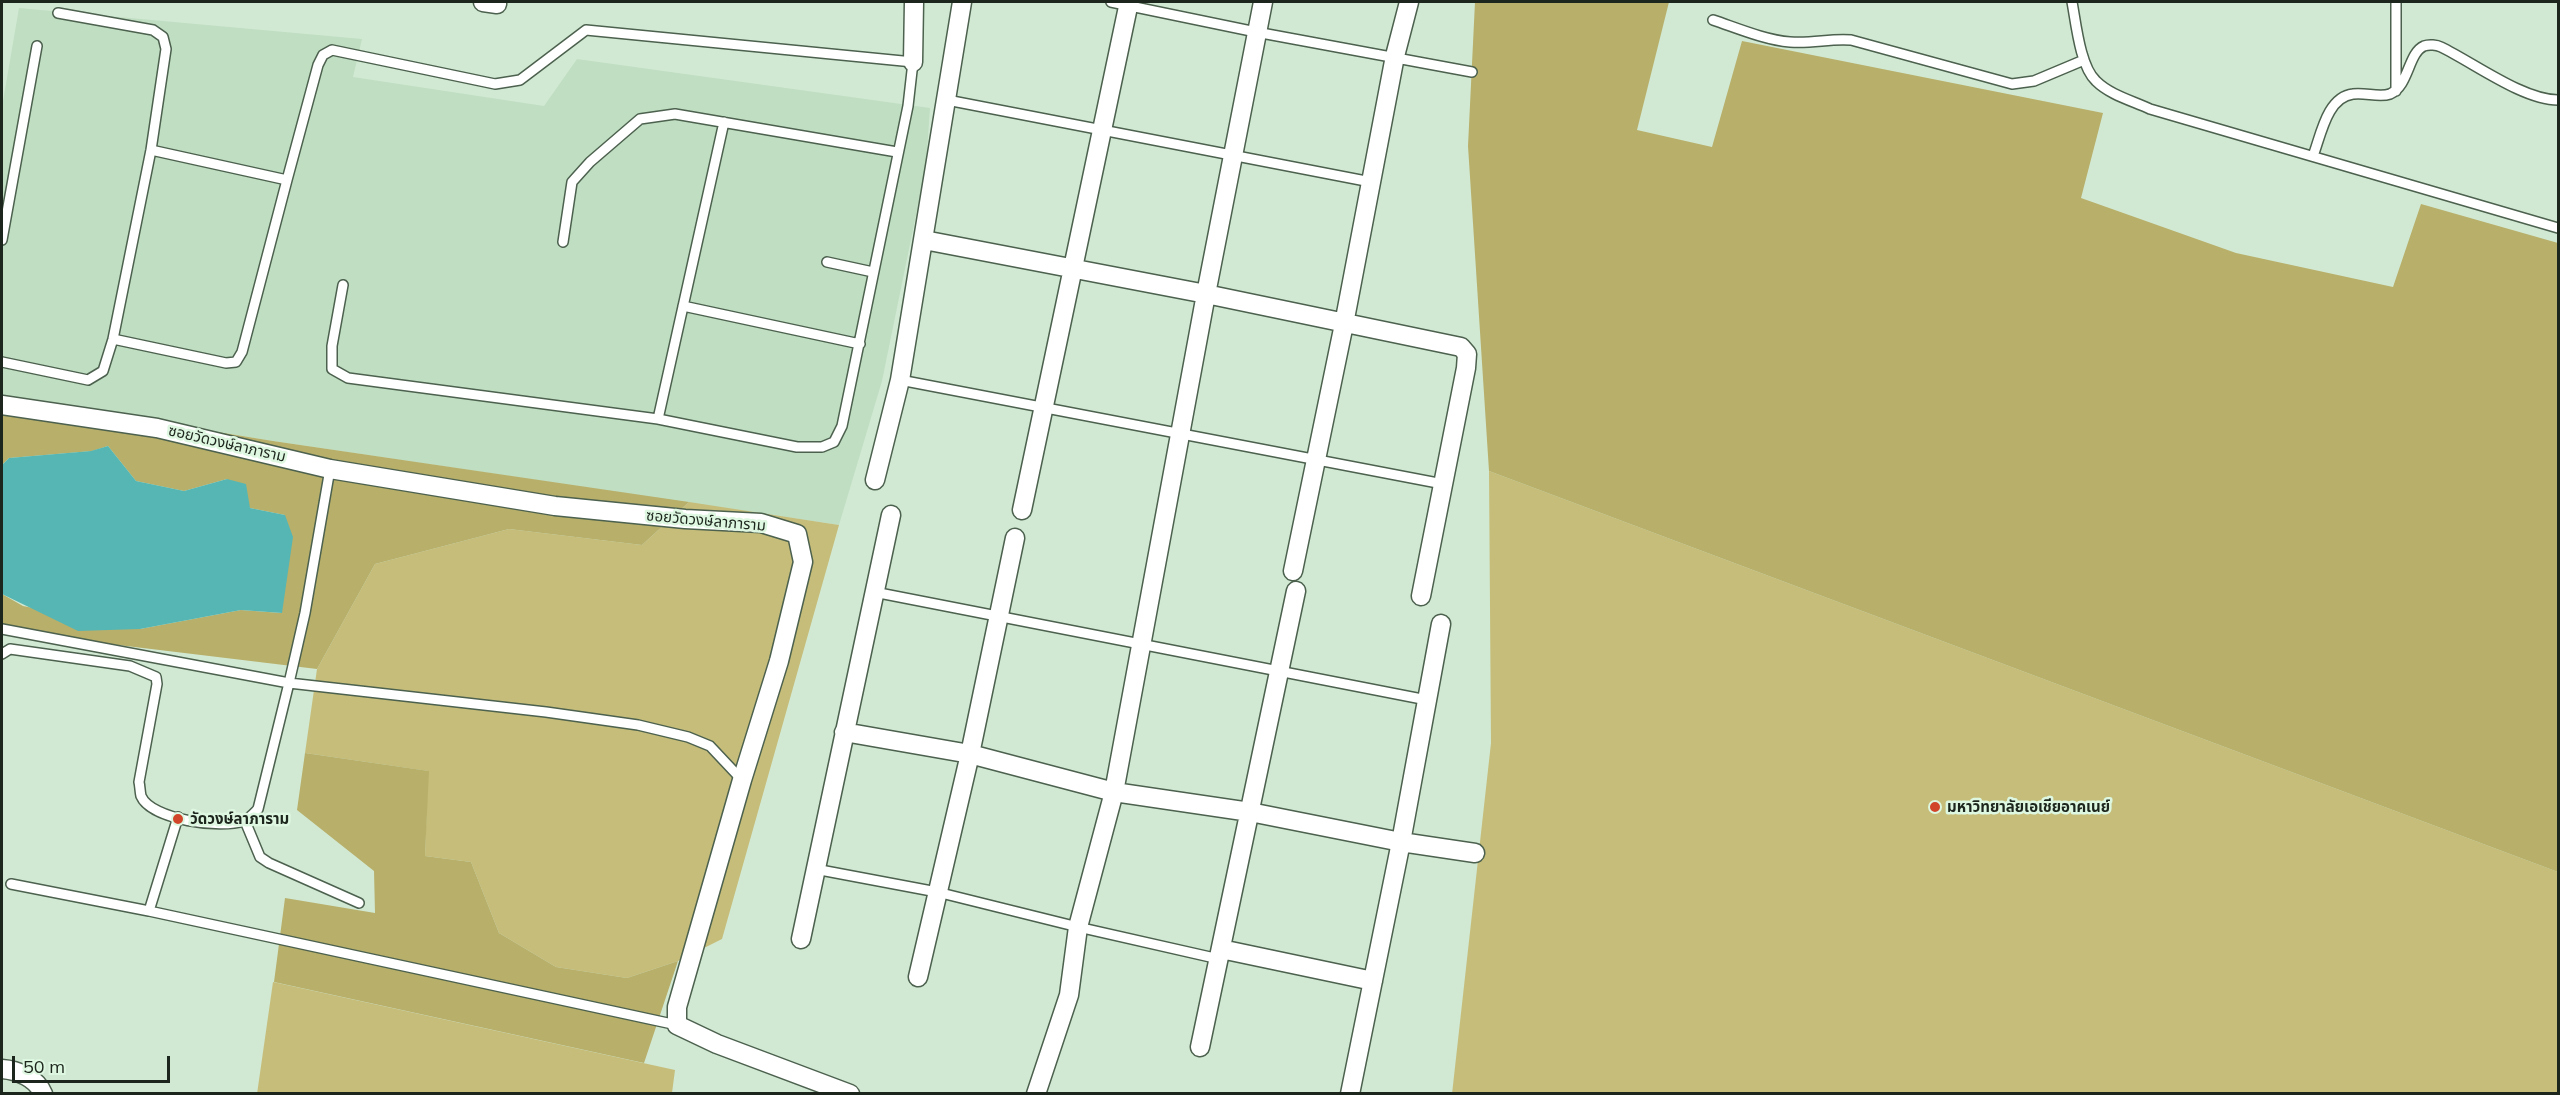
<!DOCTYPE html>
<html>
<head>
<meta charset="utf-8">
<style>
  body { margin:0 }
  #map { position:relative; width:2560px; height:1095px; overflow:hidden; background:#d1e9d3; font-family:Mulish,sans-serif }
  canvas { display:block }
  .frame { position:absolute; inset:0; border:3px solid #1d261d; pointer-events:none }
  .scale { position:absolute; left:12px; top:1056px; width:158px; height:27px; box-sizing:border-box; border:3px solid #1d261d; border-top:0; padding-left:8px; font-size:18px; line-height:21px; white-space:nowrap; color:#1d261d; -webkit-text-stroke:4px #def7e0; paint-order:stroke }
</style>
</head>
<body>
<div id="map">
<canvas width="2560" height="1095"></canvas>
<div class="frame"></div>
<div class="scale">50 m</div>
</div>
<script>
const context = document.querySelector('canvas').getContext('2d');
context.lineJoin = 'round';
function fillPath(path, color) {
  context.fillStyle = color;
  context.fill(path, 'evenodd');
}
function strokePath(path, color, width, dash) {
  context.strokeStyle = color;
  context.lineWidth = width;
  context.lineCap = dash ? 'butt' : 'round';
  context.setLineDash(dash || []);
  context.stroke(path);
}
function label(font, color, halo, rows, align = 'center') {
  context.font = font + ' Mulish,"Noto Sans Thai",sans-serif';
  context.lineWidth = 5;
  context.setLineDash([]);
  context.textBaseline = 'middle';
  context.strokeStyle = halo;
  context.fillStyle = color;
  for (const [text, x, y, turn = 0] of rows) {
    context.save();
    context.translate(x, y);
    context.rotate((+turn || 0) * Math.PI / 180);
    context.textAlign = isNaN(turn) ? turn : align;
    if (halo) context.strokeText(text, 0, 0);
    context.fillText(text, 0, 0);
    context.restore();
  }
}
const built = new Path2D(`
  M19,8L362,39L353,77L544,106L577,59L930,108L926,166L882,381L839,525L273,441L2,397V107Z`);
const green = new Path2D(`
  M1489,471L2558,872V1093L1452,1094L1491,743Z
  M689,502L839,525L722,939L678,961L627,978L556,967L499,933L471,862L425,856L428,771L305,753L317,669L375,564L509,529L642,545Z
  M273,982L675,1070L672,1093L257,1094Z`);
const forest = new Path2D(`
  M1475,2H1669L1637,130L1712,147L1742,41L2103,113L2081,198L2236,253L2393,287L2421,204L2558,243V872L1489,471L1468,146Z
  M2,397L273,441L689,502L642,545L509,529L375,564L317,669L2,631V594L23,606L140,629L241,610L281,613L285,515L250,508L227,479L184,491L136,481L108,446L92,451L9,458L2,465Z
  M305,753L429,771L425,856L471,862L499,933L556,967L627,978L678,961L644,1063L274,982L285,898L375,913L374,871L297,810Z`);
const water = new Path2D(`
  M108,446L136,481L184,491L227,479L246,484L250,508L285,515L293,537L282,613L241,610L140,629L78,631L2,594V465L9,458L91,451Z`);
const lane = new Path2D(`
  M1111,2L1256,32L1472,72
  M2072,2C2076,23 2080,66 2096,81C2110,95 2133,101 2150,109L2558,228
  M2396,2V91
  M1713,20C1737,28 1765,40 1790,42C1812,44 1831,38 1851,40L2012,84L2034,81L2084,60
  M947,100L1371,182
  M2313,156C2321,135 2327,97 2353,94C2365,92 2379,98 2390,94C2409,86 2408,53 2424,46C2429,44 2437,45 2441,47C2474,63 2523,100 2558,100
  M287,180L318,65L323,55L332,50L495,84L520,80L586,30L913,62L908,106L842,426L834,442L822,447H797L658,419L348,378L332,369V346L343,285
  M2,240L37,46
  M563,242L572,182L590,162L640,119L675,114L897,152
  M827,262L873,272
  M683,306L860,344
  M113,339L226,363L236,362L242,352L287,180L151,150
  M2,362L88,380L103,371L113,339L151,150L166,49L163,37L153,30L58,13
  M900,380L1443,484
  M658,419L724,122
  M874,592L1427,700
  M2,629L289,683L305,613L330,469
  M2,654L10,649L130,666L156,677L157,684L139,782C140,786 140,792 141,796C151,820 222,829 243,821C249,819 254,813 258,809L289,683L546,712L638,725L688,737L710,746L742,780
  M178,817L149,911L677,1025
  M245,821L260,857L269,863L359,903
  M815,869L937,892L1078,927L1219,959
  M11,884L149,911`);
const street = new Path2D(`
  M483,2L497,4V2
  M913,62L914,2
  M924,240L1206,294L1461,347L1467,354L1466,368L1421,596
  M2,405L157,428L330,469L555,506L685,519L761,523L797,534L803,562L779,661L742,780L677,1007V1025L717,1044L850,1094
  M875,480L900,380L962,2
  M1022,510L1129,2
  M1293,571L1344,324L1395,56L1409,2
  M844,732L970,754L1114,792L1250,812L1401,842L1475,853
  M801,939L891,515
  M1221,949L1373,981
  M918,977L970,754L1015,538
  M1200,1047L1296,591
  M2,1069C17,1070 37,1078 43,1094
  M1036,1094L1069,995L1078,927L1114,792L1206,294L1263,2
  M1350,1094L1401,842L1441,624`);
const markers = [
  [1935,807,6,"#d1462b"],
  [178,819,6,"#d1462b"]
];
const streetNames = [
  ["ซอยวัดวงษ์ลาภาราม",227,444,13],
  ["ซอยวัดวงษ์ลาภาราม",706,521,5]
];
const poiNames = [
  ["มหาวิทยาลัยเอเชียอาคเนย์",1947,807],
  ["วัดวงษ์ลาภาราม",190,819]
];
fillPath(built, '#c0dec2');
fillPath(green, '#c6bd7a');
fillPath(forest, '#b8af6a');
fillPath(water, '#56b6b3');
strokePath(lane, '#4c614e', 12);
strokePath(street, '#4c614e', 21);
strokePath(lane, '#fff', 9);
strokePath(street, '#fff', 18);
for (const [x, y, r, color] of markers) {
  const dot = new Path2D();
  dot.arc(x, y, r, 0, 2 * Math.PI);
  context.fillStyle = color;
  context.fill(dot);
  strokePath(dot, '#def7e0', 2);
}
label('15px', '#1d261d', '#def7e0', streetNames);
label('bold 15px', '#1d261d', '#def7e0', poiNames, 'left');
</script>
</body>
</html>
